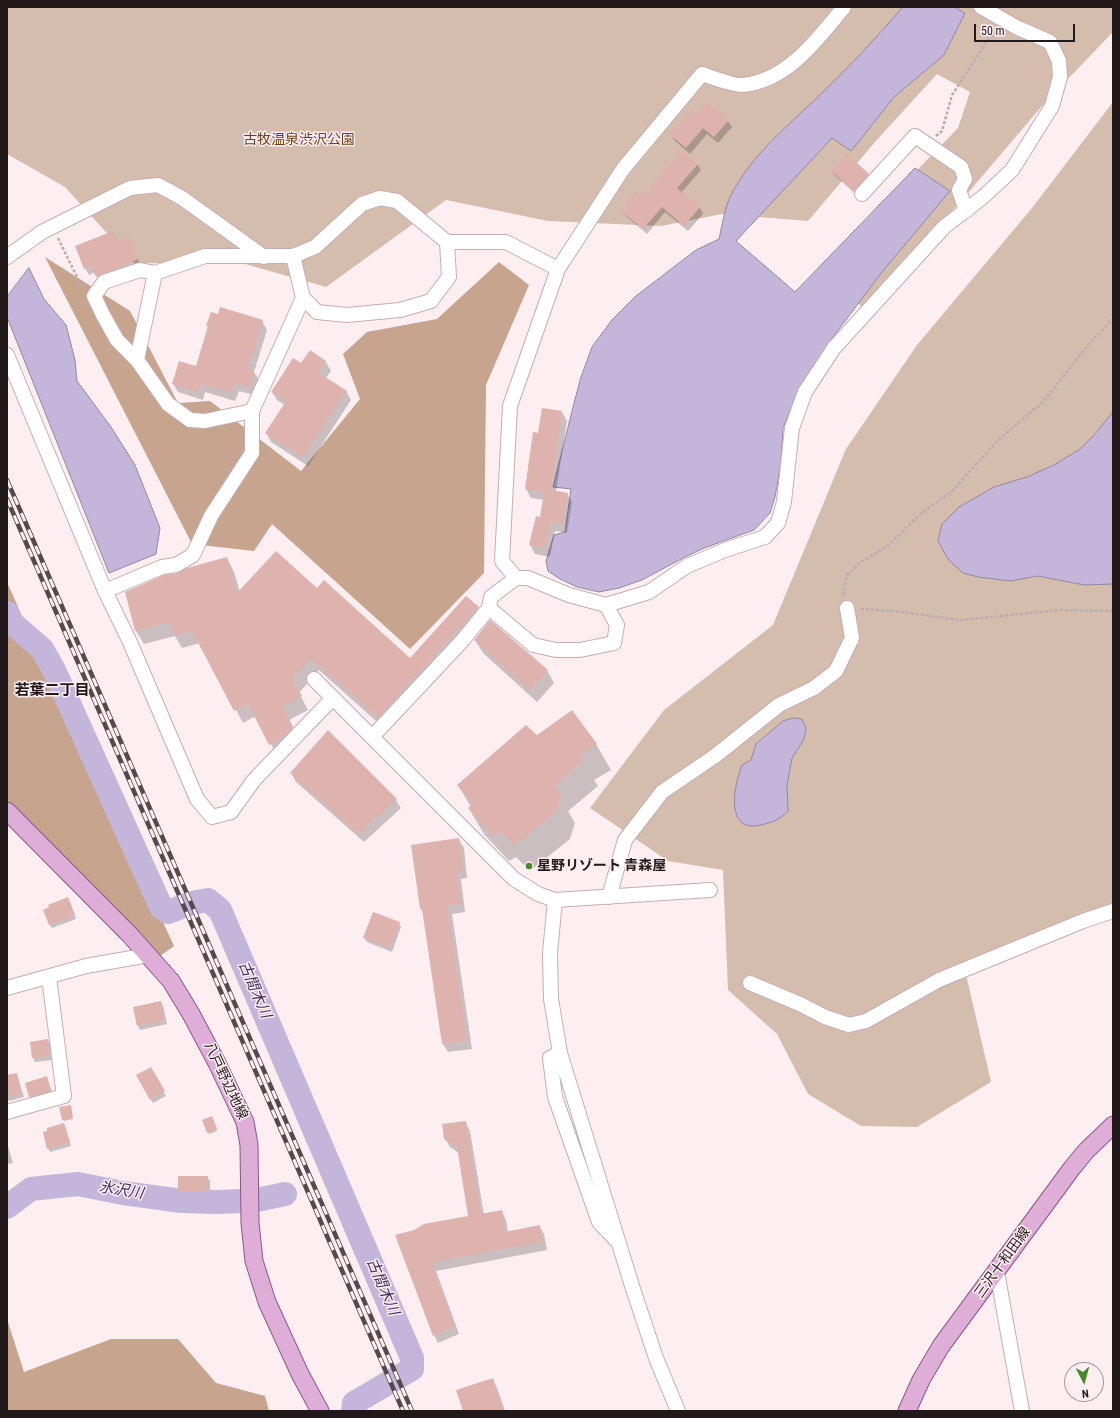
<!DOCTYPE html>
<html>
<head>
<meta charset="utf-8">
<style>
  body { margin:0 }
  #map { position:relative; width:1120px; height:1418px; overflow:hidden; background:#fdeef2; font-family:"Roboto Condensed",sans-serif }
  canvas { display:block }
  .frame { position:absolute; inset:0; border:8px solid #21181a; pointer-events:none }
  .north { position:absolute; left:1064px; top:1362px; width:40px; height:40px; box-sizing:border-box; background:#fdeef2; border:1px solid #a5989c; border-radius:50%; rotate:174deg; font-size:11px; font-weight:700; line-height:16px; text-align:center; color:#21181a }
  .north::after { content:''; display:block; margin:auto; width:14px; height:18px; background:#46882a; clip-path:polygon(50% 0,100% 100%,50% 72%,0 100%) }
  .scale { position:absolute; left:974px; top:24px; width:101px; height:18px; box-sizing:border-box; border:2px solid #21181a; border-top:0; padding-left:5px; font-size:12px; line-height:14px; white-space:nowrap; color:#21181a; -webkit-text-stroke:3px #fdeef2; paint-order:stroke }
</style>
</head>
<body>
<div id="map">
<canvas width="1120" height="1418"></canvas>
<div class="frame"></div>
<div class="north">N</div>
<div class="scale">50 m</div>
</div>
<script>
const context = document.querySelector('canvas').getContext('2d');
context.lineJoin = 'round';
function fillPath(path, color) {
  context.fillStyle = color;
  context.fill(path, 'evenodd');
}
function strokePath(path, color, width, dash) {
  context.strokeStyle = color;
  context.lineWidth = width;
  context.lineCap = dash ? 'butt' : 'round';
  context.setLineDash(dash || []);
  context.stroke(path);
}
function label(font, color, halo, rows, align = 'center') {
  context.font = font + ' "Roboto Condensed","Noto Sans JP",sans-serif';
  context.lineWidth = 3;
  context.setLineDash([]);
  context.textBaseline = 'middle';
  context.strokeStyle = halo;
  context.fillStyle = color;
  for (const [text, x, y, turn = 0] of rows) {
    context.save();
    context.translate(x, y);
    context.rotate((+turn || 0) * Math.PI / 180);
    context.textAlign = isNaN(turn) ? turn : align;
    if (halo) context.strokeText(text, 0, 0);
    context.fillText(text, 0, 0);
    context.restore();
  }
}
const green = new Path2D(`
  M7,7H1113V32L1041,107L962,200L863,309L827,263L958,128L970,92L937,74L875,142L808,221L722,214L661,226L548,221L446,200L326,287L245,264L134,263L65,187L7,154Z
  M1113,102V905L964,966L991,1082L917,1127L861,1126L808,1094L777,1034L728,990L723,870L668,861L590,808L664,710L773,625L846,449L917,345L1032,208Z`);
const forest = new Path2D(`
  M45,257L130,311L178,403L210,401L301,471L360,399L343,354L367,332L437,319L499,262L529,285L486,385L484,573L410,649L272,524L254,551L192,544Z
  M7,582L40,657L174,946L160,956L101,900L7,803Z
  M7,1319L24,1372L111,1339H178L216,1383L265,1396L269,1411H7Z`);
const water = new Path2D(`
  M903,7H954L965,13L944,55L894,97L856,145L851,151L832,138L736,241L795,292L915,168L950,191L882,272L833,337L801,385L783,428L781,463L775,497L770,513L754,530L704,548L683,558L642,580L619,588L599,592L577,587L560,579L548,571L546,561L554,535L565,532L571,489L553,487L574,403L581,377L592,347L612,320L636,296L696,250L719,239C722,226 725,206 731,195C751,155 790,124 822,93C850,66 877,37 903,7Z
  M29,268L44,299L66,325L75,360L77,381L111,427L135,465L160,528L156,554L109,573L7,317V297Z
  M1113,412V584L1084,585L1038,576L1010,581L978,577L963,573L948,559L938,541L942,524L959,507L994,487L1027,477L1054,465L1080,449L1095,434Z
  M794,718L802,719L806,728L804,739L792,758L787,785L788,811C780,820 773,822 761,825C724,834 734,785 742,765L751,760L756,744L783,721Z`);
const shadow = new Path2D(`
  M697,115L728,121L732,127L718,143L707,134L690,154L675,141L671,135Z
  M682,151L698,165L701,170L681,193L700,208L703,214L688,231L665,212L647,234L625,215L622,210L642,198Z
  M832,171L868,174L871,178L857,195L834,175Z
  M112,232L117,241L128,237L141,266L100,283L95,272L89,275L85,268Z
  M219,315L262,321L267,330L254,372L259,380L254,395L239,391L235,401L205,392L203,400L178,392L173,384L197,368L209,328L207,326Z
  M310,352L326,362L331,371L326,378L346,391L351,400L308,466L271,442L266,433L285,405L277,400L272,392L302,364Z
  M562,412L567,421L556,492L567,494L572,502L567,533L555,531L550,557L535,554L530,545L541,518L544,500L531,498L526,489L539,434Z
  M227,558L234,572L240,592L317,589L410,659L478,608L485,621L386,730L319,670L299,693L308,710L289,720L300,741L278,757L256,716L243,723L200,643L182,648L175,636L144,644L136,631L126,593Z
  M475,640L547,670L554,683L537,702L483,653Z
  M537,736L596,744L611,770L594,780L598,786L568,811L575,823L570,839L530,871L516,857L509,861L484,834L469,809L471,807L458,785Z
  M291,773L396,800L401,808L364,842L296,782Z
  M459,840L464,848L467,878L461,879L465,912L452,914L472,1049L448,1052L443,1044L424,914L421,909Z
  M70,902L76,919L52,928L49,924Z
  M399,923L401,927L392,952L367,942L364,938Z
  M161,1002L163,1006L167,1024L140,1030L138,1026Z
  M48,1040L50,1044L52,1060L35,1062L33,1058L31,1043Z
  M150,1068L166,1096L153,1103L137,1076Z
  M16,1074L24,1097L9,1101L7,1098V1077Z
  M47,1078L53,1095L33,1100L30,1096Z
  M71,1107L73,1119L64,1121L63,1119Z
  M212,1119L217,1131L209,1134L208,1132Z
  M465,1122L470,1131L484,1215L502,1212L506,1220L508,1232L539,1226L544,1234L547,1250L436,1271L459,1334L438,1343L434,1335L397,1235L469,1217L459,1153L450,1147L445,1138Z
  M64,1124L71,1146L50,1152L48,1148Z
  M7,1143L13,1163L7,1164Z
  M207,1177L210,1181V1196H182L179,1192Z
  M492,1379L497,1388L505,1411H464Z`);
const river = new Path2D(`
  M7,613L11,622L42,649L53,668L161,907L168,912L192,903L208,900L220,910L412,1358V1369L354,1403L353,1411
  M252,1201L285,1194
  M7,1207L31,1189L78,1184L123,1193L182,1201L218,1202L241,1201`);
const building = new Path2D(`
  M708,102L729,120L714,137L703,128L686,148L670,135L692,109L697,114Z
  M682,150L698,164L677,188L700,207L684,226L662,207L643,229L620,210L636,191L642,196Z
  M847,154L869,174L854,192L831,171Z
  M113,231L116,241L129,236L138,259L96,277L91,266L84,269L75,246Z
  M220,307L263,320L248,368L254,370L249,387L234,383L231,393L201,384L198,392L172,384L179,361L196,366L208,326H206L211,312L218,314Z
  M310,350L326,361L319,373L347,391L303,457L265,433L286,401L271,392L293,358L301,363Z
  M542,408L562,411L551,490L568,493L563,524L551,522L545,548L529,545L536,516L540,517L544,492L525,489L533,432L538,433Z
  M276,551L317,588L324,580L410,658L466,596L479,607L461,628L460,627L378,718L311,658L292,679L302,696L283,706L293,727L283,738L269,745L248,704L234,711L192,631L173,636L170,622L135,631L125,592L164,575L177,573L187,568L227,557L237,593Z
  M490,620L548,670L530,690L474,640Z
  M572,710L597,744L580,754L584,760L554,786L561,796L555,813L515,845L500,832L493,836L468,808L473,804L457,785L526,725L537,735Z
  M328,730L397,799L358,834L290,773Z
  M459,838L463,869L457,870L461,904L447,905L467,1041L442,1044L422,909H420L411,845Z
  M68,897L75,915L49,925L43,910L49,907L48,905Z
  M373,912L400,922L389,948L363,938Z
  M161,1001L165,1020L137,1026L133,1007Z
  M48,1039L50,1056L32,1058L30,1042Z
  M151,1067L165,1091L150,1100L136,1075Z
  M17,1073L22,1093L7,1097V1075Z
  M47,1076L51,1091L29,1097L25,1083Z
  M71,1105L73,1118L62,1120L59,1107Z
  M212,1116L217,1129L207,1133L202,1120Z
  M466,1121L481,1214L502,1210L505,1232L540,1225L543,1242L432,1262L455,1326L433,1336L395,1235L414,1230L424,1224L468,1216L457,1147L444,1139L442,1124Z
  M64,1123L70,1142L47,1149L43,1132L47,1131V1128Z
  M178,1176H208V1192H178Z
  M493,1378L504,1411H463L456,1390Z`);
const path = new Path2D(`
  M936,136L942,131L952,95L987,41L998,31
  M58,238L82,287L84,288
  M843,595L847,575L861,562L890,544L917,517L952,491L998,440L1042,403L1088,345L1113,319
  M861,609L894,611L960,620L1059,610L1113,611`);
const minor = new Path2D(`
  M844,7C818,39 787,81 743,85C734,86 711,77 702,74L623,169L558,269L510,406L502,561L516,578H528L569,595L606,605L649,592L687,566L725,550L765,537L778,523L784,502L792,428L805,392L834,348L944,227L983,197L1012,170L1052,106L1060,77L1059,61L1050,42L1016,27L981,7
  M862,194L915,136L961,167L965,179L959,190L966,211
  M293,256L303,298L317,312L347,315L400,310L431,301L449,277L447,242
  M7,257L42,232L130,188L158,185L182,198L264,257
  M303,298L252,411L205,421L190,420L168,404L137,360L155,273L205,256H293L315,247L362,204L380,198L397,201L447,242H506L558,269
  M7,355L105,591L129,640L197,799L212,817L231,812L254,780L333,698
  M137,360L117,340L103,315L94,296L104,282L140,270L155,273
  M105,591L162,567L176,565L193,555L211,516L252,453V411
  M489,608L533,645L556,650H580L614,643L617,625L606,605
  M314,679L514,879L538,894L555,900L710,890
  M372,737L462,641L489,608L491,597L516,578
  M609,897L625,840L662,792L715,756L779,705L814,688L836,671L852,638L847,608
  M555,900L550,953L551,999L560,1053L633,1289L656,1358L678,1411
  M750,983L802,1005L825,1017L849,1025L866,1021L939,980L1083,921L1113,911
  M7,988L86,966L149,955
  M560,1053L550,1058L555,1097L599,1222L616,1240
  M7,1112L64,1096L49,977
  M997,1272L1022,1411`);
const major = new Path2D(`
  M7,811L130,935L171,981L191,1014L217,1063L245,1122L249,1145L250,1223L254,1261L267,1302L300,1374L320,1411
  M907,1411L921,1380L941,1346L1072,1168L1086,1151L1113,1125`);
const rail = new Path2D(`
  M7,480L412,1411
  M7,499L403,1411`);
const markers = [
  [529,866,4,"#46882a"]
];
const parkNames = [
  ["古牧温泉渋沢公園",299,140]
];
const poiNames = [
  ["星野リゾート 青森屋",537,866]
];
const streetNames = [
  ["八戸野辺地線",225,1081,65],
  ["三沢十和田線",1003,1263,-54]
];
const neighbourhoodNames = [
  ["若葉二丁目",52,691]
];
const waterNames = [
  ["古間木川",254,990,67],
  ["氷沢川",121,1191,9],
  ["古間木川",382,1287,67]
];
fillPath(green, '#d5bdae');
fillPath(forest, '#c7a48d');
fillPath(water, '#c4b6da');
strokePath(water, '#9387a0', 1);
fillPath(shadow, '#0003');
strokePath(river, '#c4b6da', 24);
fillPath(building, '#dfb3ad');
strokePath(minor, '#c5adb4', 16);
strokePath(major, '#8e5686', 19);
strokePath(path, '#baadb0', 2.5, [3, 2]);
strokePath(minor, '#fff', 14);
strokePath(major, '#deaed9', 17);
strokePath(rail, '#54494c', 4.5);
strokePath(rail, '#fdeef2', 3, [9]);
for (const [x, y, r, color] of markers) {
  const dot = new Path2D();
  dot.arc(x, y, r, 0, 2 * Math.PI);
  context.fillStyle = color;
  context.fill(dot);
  strokePath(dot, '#fdeef2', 1.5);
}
label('14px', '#6f3f1b', '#fdeef2', parkNames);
label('bold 14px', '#21181a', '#fdeef2', poiNames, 'left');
label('14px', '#21181a', '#fdeef2', streetNames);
label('bold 15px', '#21181a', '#fdeef2', neighbourhoodNames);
label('italic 15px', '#44305f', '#fdeef2', waterNames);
</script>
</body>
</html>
